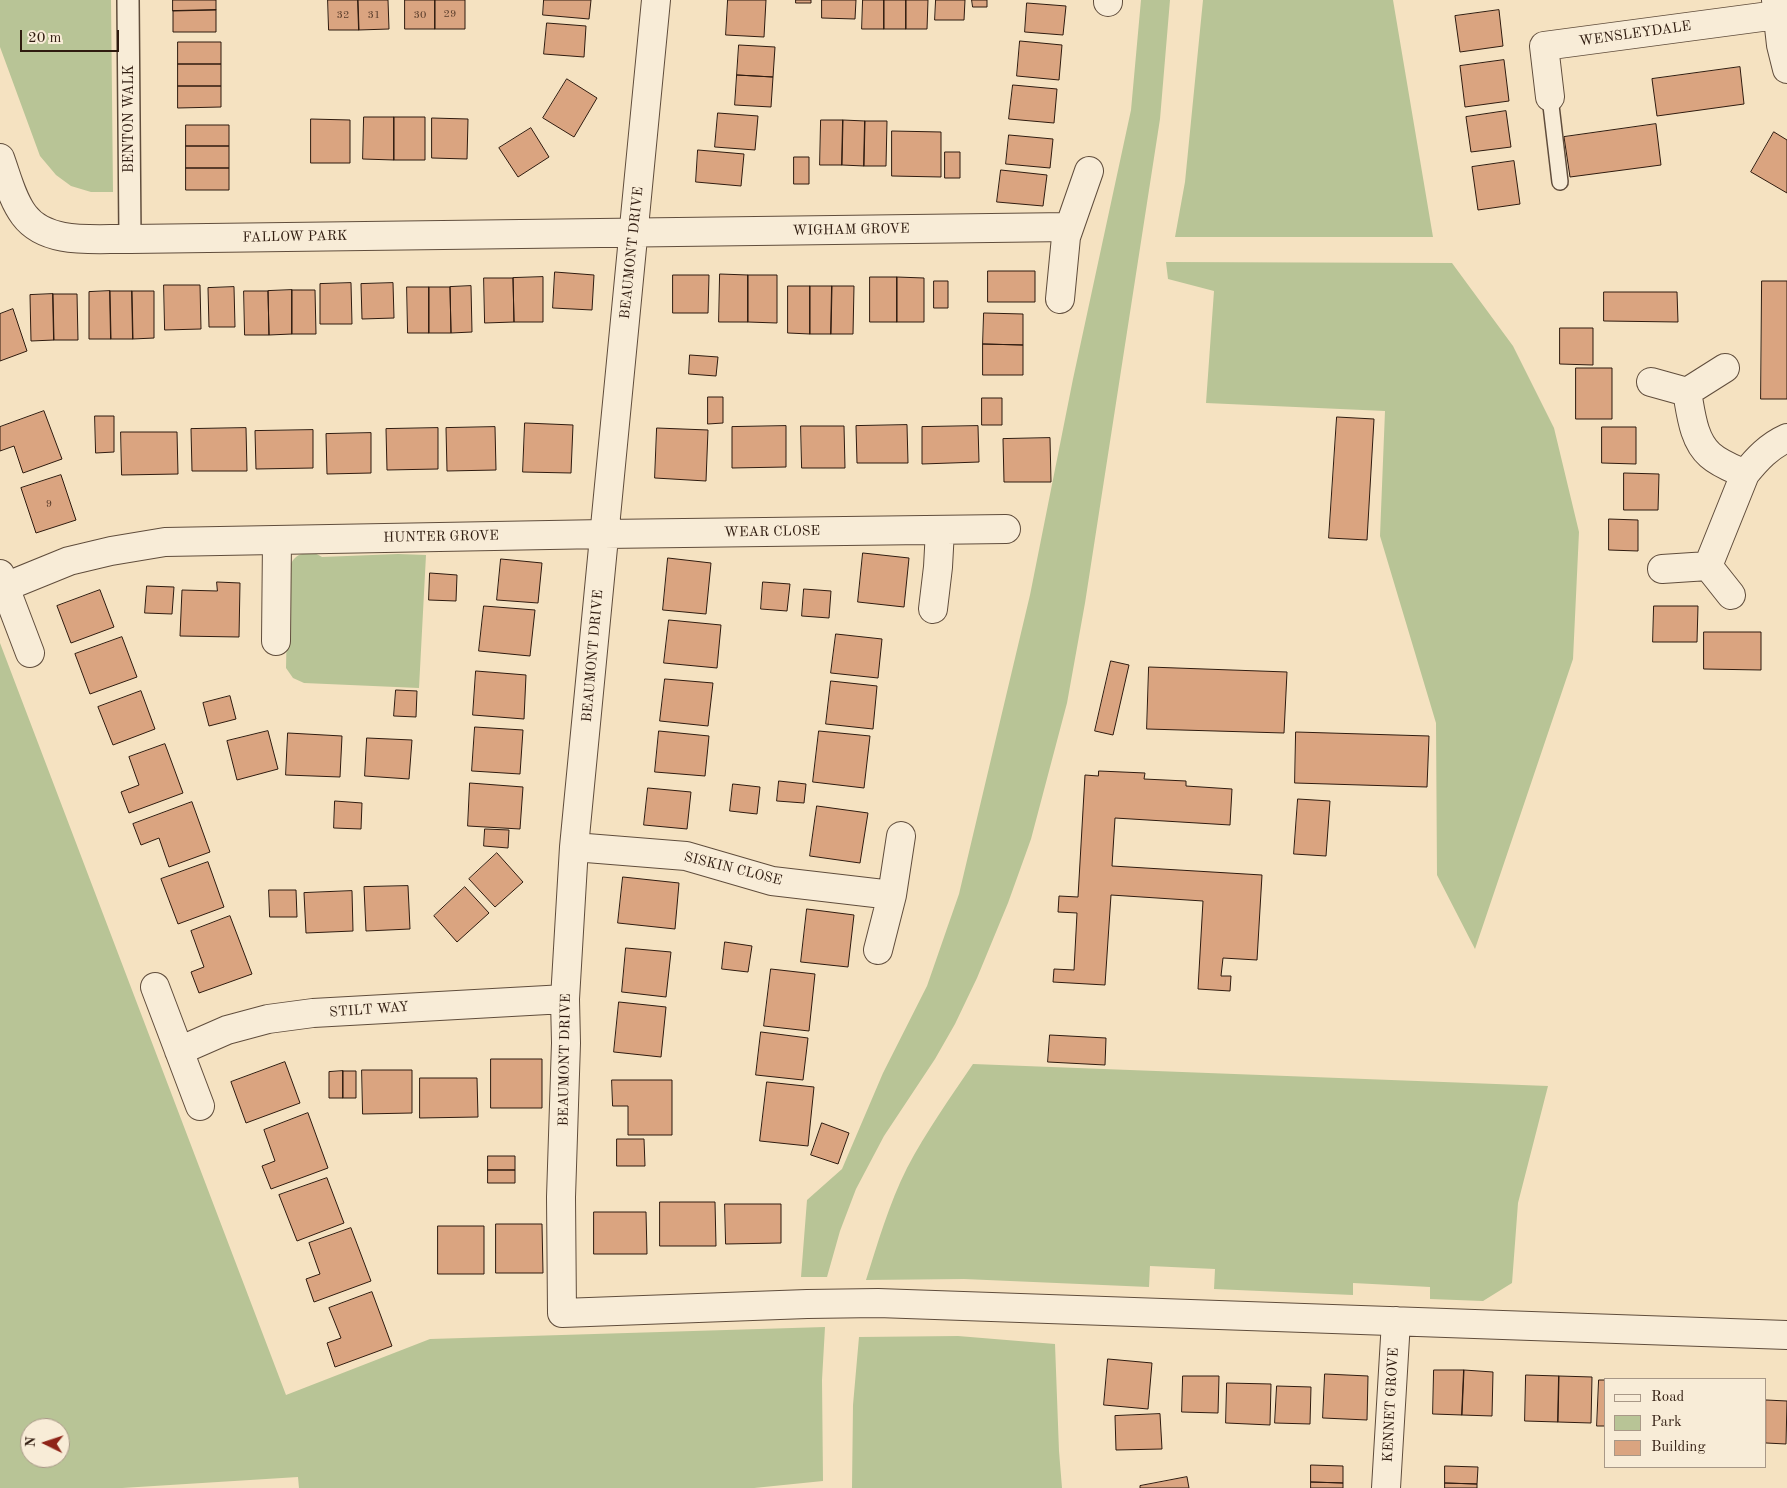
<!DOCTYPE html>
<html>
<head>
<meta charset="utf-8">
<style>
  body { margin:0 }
  #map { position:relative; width:1787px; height:1488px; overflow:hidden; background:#f5e2c1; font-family:"Old Standard TT",serif }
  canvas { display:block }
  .legend { position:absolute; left:1604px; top:1378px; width:162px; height:90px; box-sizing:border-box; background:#f8ecd7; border:1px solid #a89887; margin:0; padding:6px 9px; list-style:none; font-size:15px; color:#2f1b0f }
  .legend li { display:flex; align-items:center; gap:10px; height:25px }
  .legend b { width:25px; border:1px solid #a89887 }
  .north { position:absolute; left:20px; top:1418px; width:50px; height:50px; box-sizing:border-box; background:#f8ecd7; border:1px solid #a89887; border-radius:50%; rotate:274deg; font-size:14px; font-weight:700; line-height:20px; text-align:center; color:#2f1b0f }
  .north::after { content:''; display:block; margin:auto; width:18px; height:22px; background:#8f2418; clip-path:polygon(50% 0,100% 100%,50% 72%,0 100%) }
  .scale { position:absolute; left:20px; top:30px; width:99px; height:22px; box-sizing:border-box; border:2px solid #2f1b0f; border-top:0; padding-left:6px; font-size:15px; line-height:18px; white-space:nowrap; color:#2f1b0f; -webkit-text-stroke:4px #f8ecd7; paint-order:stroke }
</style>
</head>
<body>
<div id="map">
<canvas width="1787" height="1488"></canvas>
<ul class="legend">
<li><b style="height:6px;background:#f8ecd7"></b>Road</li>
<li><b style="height:14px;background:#b8c496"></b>Park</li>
<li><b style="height:14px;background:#daa480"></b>Building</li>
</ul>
<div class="north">N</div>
<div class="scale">20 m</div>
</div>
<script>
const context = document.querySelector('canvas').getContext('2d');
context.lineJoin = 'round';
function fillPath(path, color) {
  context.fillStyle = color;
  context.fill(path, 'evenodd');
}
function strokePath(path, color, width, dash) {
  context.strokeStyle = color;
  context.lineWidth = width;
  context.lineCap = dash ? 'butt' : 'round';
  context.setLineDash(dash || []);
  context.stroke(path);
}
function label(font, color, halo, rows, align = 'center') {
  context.font = font + ' "Old Standard TT",serif';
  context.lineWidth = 4;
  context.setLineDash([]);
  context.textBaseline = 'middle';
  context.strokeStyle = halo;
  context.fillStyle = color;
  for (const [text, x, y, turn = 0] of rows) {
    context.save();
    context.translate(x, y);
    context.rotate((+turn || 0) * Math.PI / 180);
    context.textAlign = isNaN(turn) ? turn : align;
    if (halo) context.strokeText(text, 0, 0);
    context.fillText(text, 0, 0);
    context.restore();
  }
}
const green = new Path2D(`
  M0,0H111L113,192H91L71,186L56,175L40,156L0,47Z
  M1141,0H1170L1160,119L1085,603L1067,703L1031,839L1008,903L977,978L955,1024L935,1059L884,1136L856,1189L840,1231L827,1277H801L807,1200L842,1169L883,1073L927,986L959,894L1030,595L1073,379L1131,110Z
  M1203,0H1393L1433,237H1175L1185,182Z
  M1166,262L1452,263L1513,346L1554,428L1579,532L1573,659L1475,949L1437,875L1436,723L1380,536L1385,411L1206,403L1214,291L1168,279Z
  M313,552L322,557L398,554L426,555L419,688L304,683L293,678L286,668L288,574C292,557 296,554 313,552Z
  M0,643L286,1395L430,1339L825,1327L822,1380L823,1481L754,1488H299L298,1477L122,1488H0ZM30,1428H60V1458H30Z
  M973,1064L1548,1086L1518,1203L1512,1283L1483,1301L1430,1299V1287L1353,1283V1295L1214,1289L1215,1269L1150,1266L1149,1287L964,1279L866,1280C878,1242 889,1204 907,1168C926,1132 950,1098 973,1064Z
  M958,1336L1055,1344L1059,1451L1062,1488H852L853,1405L859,1337Z`);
const building = new Path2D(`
  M173,0H216V10L173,11Z
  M328,0H358L359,30H329Z
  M358,0H388L389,29L359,30Z
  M405,0H435V29H405Z
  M435,0H465V29H435Z
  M544,0H591L589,19L543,15Z
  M728,0H766L764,37L726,35Z
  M796,0H811V3H796Z
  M822,0H856L855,19L822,18Z
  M863,0H884V29H862Z
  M884,0H906V29H884Z
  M906,0H928L927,29H906Z
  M936,0H965L964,20H935Z
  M972,0H987V7H973Z
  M1027,3L1066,6L1063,35L1025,32Z
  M216,10V32H173V11Z
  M1499,10L1503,46L1460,52L1455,16Z
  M547,23L586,26L584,57L544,54Z
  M1020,41L1062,45L1059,80L1017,76Z
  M178,42H221V64H178Z
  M739,45L775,47L773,77L737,75Z
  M1504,60L1509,101L1465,107L1460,66Z
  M178,64H221V86H178Z
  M1740,67L1744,104L1657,116L1652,79Z
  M737,75L773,77L771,107L735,105Z
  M567,79L597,98L574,137L543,118Z
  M1013,85L1057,89L1054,123L1009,119Z
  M178,86H221V107L178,108Z
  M1506,111L1511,147L1471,152L1466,117Z
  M718,113L758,116L755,150L715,147Z
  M364,117H394V160L363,159Z
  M394,117H425V160H394Z
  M432,118L468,119L467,159L432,158Z
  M311,119L350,120V163H311Z
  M821,120H843L842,165H820Z
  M843,120L865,121L864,166L842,165Z
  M865,121H887L886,166H864Z
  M1656,124L1661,165L1570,177L1564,137Z
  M186,125H229V146H186Z
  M531,128L549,157L518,177L499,148Z
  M892,131L941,132V177L892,176Z
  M1774,132L1787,140V193L1751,172Z
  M1009,135L1053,139L1050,168L1006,164Z
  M186,146H229V168H186Z
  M698,150L744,154L741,186L696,182Z
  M945,152H960V178H945Z
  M794,157H809V184H794Z
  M1514,161L1520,204L1478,210L1472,167Z
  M186,168H229V190H186Z
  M1001,170L1047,175L1043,206L997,202Z
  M988,271H1035V302H988Z
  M555,272L594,275L592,310L553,308Z
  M720,274L748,275V322H719Z
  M673,275H709L708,313H673Z
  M748,275H777V323L748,322Z
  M543,277V322H514L513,278Z
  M870,277H897V322H870Z
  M897,277L924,278V322H897Z
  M484,278H513L514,322L485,323Z
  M934,281H948V308H934Z
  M1762,281H1787V399H1761Z
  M351,283L352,324H320V284Z
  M393,283L394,318L362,319L361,284Z
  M164,285H200L201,329L165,330Z
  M471,286L472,332L451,333L450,287Z
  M788,286H810V334L788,333Z
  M810,286H832L831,334H810Z
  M832,286H854L853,334H831Z
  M234,287L235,327H209L208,288Z
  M407,287H429V333H408Z
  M429,287H450L451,333H429Z
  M292,290V334L269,335L268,291Z
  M292,290H315L316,334H292Z
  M110,291L111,339H89V292Z
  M110,291H132L133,339H111Z
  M132,291H154V338L133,339Z
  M244,291H268L269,335H245Z
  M1604,292H1677L1678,322L1604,321Z
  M53,294L54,340L31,341L30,295Z
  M53,294H77L78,340H54Z
  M13,309L27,351L0,361V314Z
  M984,313L1023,314V345L983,344Z
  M1560,328H1593V365L1560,364Z
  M983,344L1023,345V375H983Z
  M690,355L718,357L716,376L689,374Z
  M1576,368H1612V419H1576Z
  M708,397H723V423L708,424Z
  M982,398H1002V425H982Z
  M44,411L62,459L23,473L14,446L0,451V427Z
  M95,416H114V452L96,453Z
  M1337,417L1374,419L1367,540L1329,538Z
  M525,423L573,425L571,473L523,472Z
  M907,425L908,463H857L856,426Z
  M786,426V467L732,468V427Z
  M801,426H844L845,468H802Z
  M978,426L979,462L922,464V427Z
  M495,427L496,470L447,471L446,428Z
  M1602,427H1636V464L1602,463Z
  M246,428L247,471H192L191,429Z
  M438,428V469L387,470L386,429Z
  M657,428L708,430L706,481L655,478Z
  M313,430V468L256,469L255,431Z
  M121,432H177L178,474L122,475Z
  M371,433V473L327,474L326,434Z
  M1050,438L1051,482H1004L1003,439Z
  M1624,473L1659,474L1658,510H1624Z
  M61,475L76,520L36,533L21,488Z
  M1609,519L1638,520V551L1609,550Z
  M863,553L909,558L904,607L858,602Z
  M668,558L711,563L706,614L663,610Z
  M501,559L542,563L538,603L497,600Z
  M430,573L457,575L456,601L429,600Z
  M217,582L240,583L239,637L180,636L182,590L217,591Z
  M763,582L790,584L787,611L761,609Z
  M147,586L174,587L172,614L145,613Z
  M804,589L831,591L829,618L802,616Z
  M100,590L114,627L71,643L57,606Z
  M484,606L535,610L530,656L479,651Z
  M1654,606H1698L1697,642H1653Z
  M669,620L721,625L717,668L664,663Z
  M1704,632H1761V670L1704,669Z
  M836,634L882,639L878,678L831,673Z
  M122,637L137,677L90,694L75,654Z
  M1111,661L1129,665L1113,735L1095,731Z
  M1149,667L1287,672L1284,733L1147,729Z
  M476,671L526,675L524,719L473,715Z
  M665,679L713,683L708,726L660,721Z
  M831,681L877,686L873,729L826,724Z
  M396,690L417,691L416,717L394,716Z
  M141,691L155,729L113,745L98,707Z
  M230,696L236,719L209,726L203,703Z
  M475,727L523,730L520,774L472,771Z
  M268,731L278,769L237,780L227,741Z
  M659,731L709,736L705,776L655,772Z
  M819,731L870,736L864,788L813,782Z
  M1296,732L1429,736L1427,787L1295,783Z
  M288,733L342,736L340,777L286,775Z
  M367,738L412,740L409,779L365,776Z
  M165,744L183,793L129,813L121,792L139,785L129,757Z
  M1099,771L1145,773L1144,779L1186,781V786L1232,789L1230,825L1115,818L1112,866L1262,875L1257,960L1223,958L1221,976H1231L1230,991L1198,989L1203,901L1111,895L1105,985L1053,982L1054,969L1074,970L1077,913L1058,912L1059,896L1078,897L1085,775L1098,776Z
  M779,781L806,784L804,803L777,801Z
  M470,783L523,787L520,829L468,826Z
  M733,784L760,787L757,814L730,811Z
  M648,788L691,792L687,829L644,825Z
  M1298,799L1330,801L1326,856L1294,854Z
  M335,801L362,803L361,829L334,828Z
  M192,802L210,852L169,867L159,838L141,845L133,824Z
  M817,806L868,813L860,863L810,856Z
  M485,829L509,830L508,848L484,846Z
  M497,853L523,882L495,907L469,879Z
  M208,862L224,907L178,924L161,879Z
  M623,877L679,883L675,929L618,923Z
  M408,886L410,929L366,931L364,887Z
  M465,887L489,913L457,942L434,916Z
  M269,890H296L297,917H270Z
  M352,891L353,931L306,933L304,893Z
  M807,909L854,915L848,967L801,962Z
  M230,916L252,974L199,993L191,972L204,967L191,931Z
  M725,942L752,946L748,972L722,969Z
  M626,948L671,952L666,997L622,992Z
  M771,969L815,974L809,1031L764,1026Z
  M619,1002L666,1007L661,1057L614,1052Z
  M761,1032L808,1038L803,1080L756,1075Z
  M1050,1035L1106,1038L1105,1065L1048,1062Z
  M491,1059H542V1108H491Z
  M285,1062L300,1103L246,1123L231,1082Z
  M362,1070H412V1113L363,1114Z
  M343,1071V1098H329V1072Z
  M343,1071H356V1098H343Z
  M420,1078H477L478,1117L420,1118Z
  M612,1080H672V1135H628V1106H613Z
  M767,1082L814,1087L808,1146L760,1141Z
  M308,1113L328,1168L271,1189L262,1166L275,1161L264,1130Z
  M822,1123L849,1133L838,1164L811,1155Z
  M617,1139H644L645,1166H617Z
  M488,1156H515V1170H488Z
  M488,1170H515V1183H488Z
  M327,1178L344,1223L297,1241L279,1195Z
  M660,1202H715L716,1246H660Z
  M725,1204H781V1243L726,1244Z
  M594,1212H646L647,1254H594Z
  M496,1224H542L543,1273H496Z
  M438,1226H484V1274H438Z
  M351,1228L371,1281L314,1302L306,1279L320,1274L309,1243Z
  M372,1292L392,1346L335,1367L327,1343L341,1338L329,1308Z
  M1108,1359L1152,1363L1148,1409L1104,1405Z
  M1434,1370H1464L1462,1415L1433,1414Z
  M1464,1370L1493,1372L1492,1416L1462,1415Z
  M1325,1374L1368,1376L1367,1420L1323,1418Z
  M1526,1375L1559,1376L1558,1422L1525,1421Z
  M1183,1376H1219L1218,1413L1182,1412Z
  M1559,1376L1592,1377L1591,1423L1558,1422Z
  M1599,1380H1606V1426H1597Z
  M1227,1383L1271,1384L1270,1425L1226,1423Z
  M1277,1386L1311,1387L1310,1424L1275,1423Z
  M1766,1400L1787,1401L1786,1444L1766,1443Z
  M1160,1414L1162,1449L1116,1450L1115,1416Z
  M1311,1465L1343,1466V1483L1311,1482Z
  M1445,1466L1478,1467L1477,1484L1445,1483Z
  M1187,1477L1189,1488H1140V1486Z
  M1311,1482L1343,1483V1488H1311Z
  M1445,1483L1477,1484V1488H1445Z`);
const service = new Path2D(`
  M1550,97L1560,182`);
const pedestrian = new Path2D(`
  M128,0L130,239`);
const minor = new Path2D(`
  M656,0L574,847L565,999L566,1043L561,1197L562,1313L807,1304L878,1303L1787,1335
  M1776,0L1781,45L1787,69
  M1108,2V0
  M1550,97L1544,46L1777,15
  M0,158C7,177 12,199 24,215C47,246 97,238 130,239L1069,227
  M1060,299L1066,237L1089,171
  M1651,382L1687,392L1725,368
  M1687,392C1691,413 1693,440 1710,455C1720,464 1734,469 1745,474L1708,566
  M1745,474C1757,459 1769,446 1787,438
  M1662,569L1708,566L1731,595
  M0,574L30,653
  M5,587L69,561L111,551L165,542L604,534L1006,529
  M933,609L938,567L940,530
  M276,641L277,540
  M574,847L686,856L772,881L892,895
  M878,950L892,895L901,836
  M155,987L200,1106
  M179,1051L227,1030L268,1019L313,1013L565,999
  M1386,1488L1396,1321`);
const numberNames = [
  ["29",450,14],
  ["32",343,15],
  ["31",374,15],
  ["30",420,15],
  ["9",49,504]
];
const streetNames = [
  ["WENSLEYDALE",1635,34,-8],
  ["BENTON WALK",129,119,-90],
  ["WIGHAM GROVE",851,230,-1],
  ["FALLOW PARK",295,237,-1],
  ["BEAUMONT DRIVE",632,253,-84],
  ["WEAR CLOSE",772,532,-1],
  ["HUNTER GROVE",441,537,-1],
  ["BEAUMONT DRIVE",593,656,-85],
  ["SISKIN CLOSE",733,869,14],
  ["STILT WAY",369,1010,-4],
  ["BEAUMONT DRIVE",565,1060,-89],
  ["KENNET GROVE",1391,1405,-87]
];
fillPath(green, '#b8c496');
fillPath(building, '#daa480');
strokePath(building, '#2f1b0f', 1);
strokePath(service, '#604d3c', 18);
strokePath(pedestrian, '#604d3c', 24);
strokePath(minor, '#604d3c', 30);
strokePath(service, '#f8ecd7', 15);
strokePath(pedestrian, '#f8ecd7', 21);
strokePath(minor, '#f8ecd7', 28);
label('11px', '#5a3d2b', null, numberNames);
label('14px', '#2f1b0f', '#f8ecd7', streetNames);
</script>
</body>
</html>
